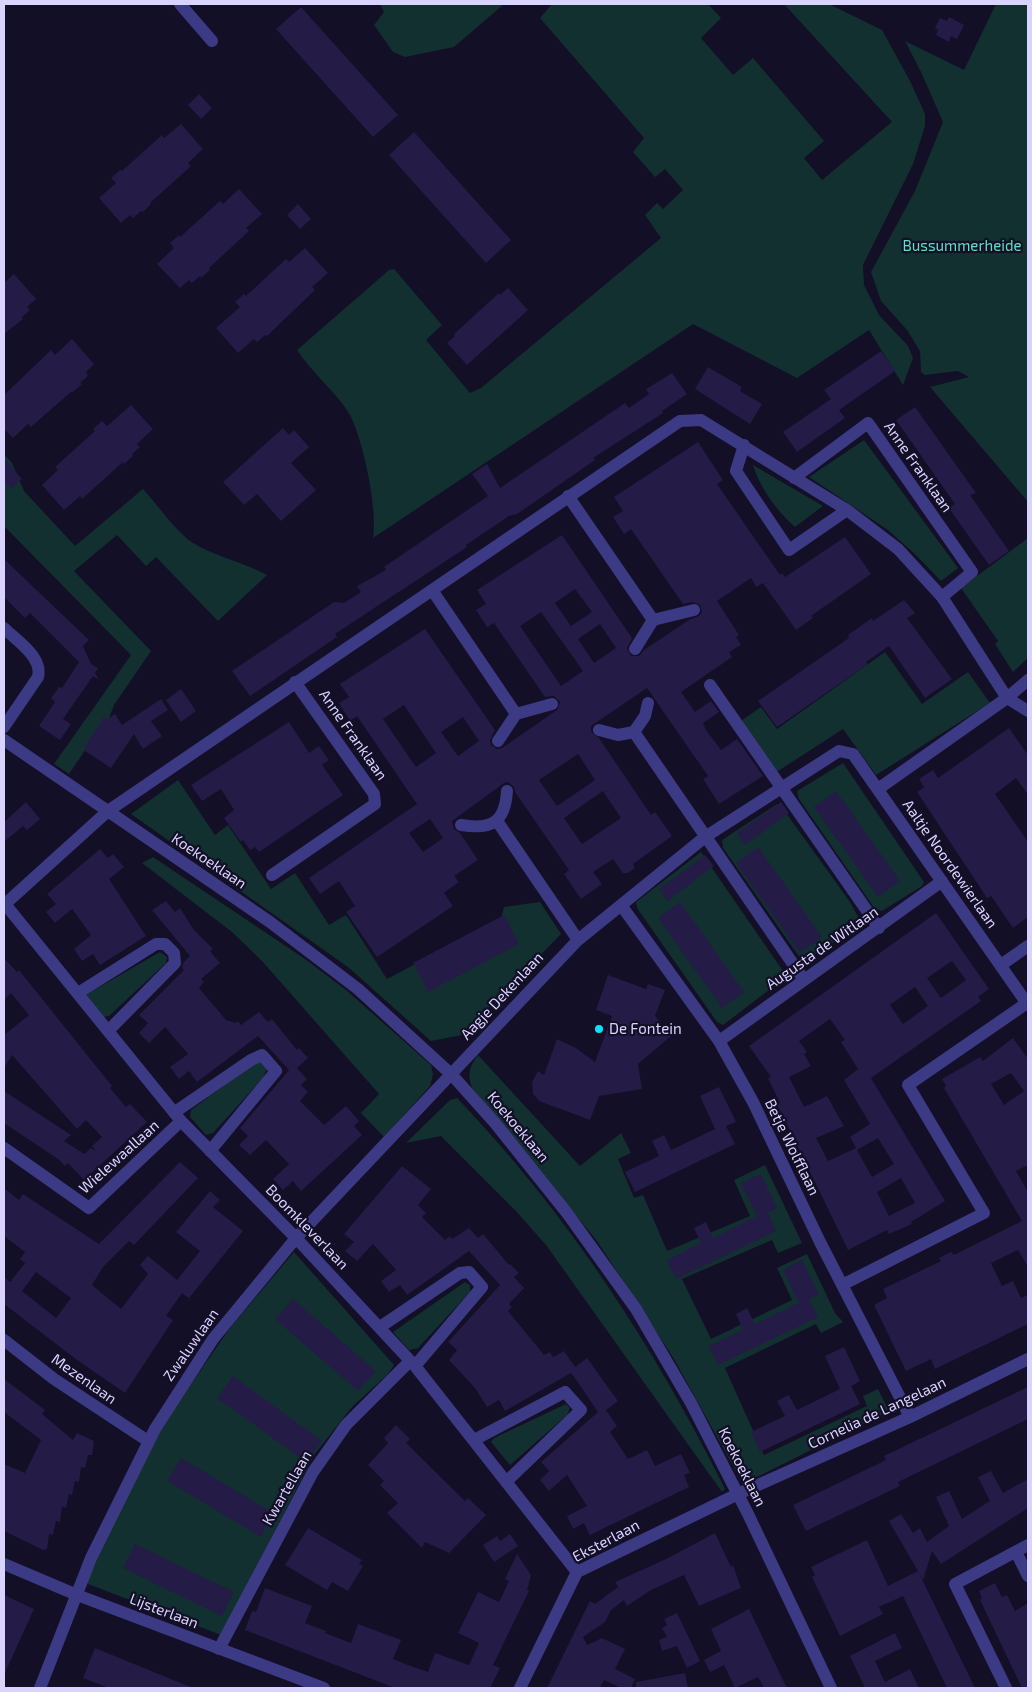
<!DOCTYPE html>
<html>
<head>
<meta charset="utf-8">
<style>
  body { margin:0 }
  #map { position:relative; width:1032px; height:1692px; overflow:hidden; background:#130f26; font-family:"Exo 2",sans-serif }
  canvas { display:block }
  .frame { position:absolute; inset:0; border:5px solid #d9d4ff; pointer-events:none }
</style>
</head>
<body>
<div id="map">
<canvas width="1032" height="1692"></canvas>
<div class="frame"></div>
</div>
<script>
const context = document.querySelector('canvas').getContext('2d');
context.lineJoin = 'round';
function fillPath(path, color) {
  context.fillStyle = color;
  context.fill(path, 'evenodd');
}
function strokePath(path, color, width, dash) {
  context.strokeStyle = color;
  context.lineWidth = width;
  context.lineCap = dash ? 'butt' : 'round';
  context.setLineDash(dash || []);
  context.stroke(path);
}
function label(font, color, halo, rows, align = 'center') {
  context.font = font + ' "Exo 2",sans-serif';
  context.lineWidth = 4.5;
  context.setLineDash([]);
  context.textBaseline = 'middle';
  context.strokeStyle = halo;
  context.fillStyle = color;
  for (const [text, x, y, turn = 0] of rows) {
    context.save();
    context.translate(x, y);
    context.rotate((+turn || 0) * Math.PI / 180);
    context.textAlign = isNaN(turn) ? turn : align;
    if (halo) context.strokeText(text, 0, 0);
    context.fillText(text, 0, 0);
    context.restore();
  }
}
const green = new Path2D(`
  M380,4H504L454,47L405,57L393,52L374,25L384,12Z
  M552,4H708L721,18L701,38L733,75L753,58L824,141L804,158L822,180L892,122L784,4H829L882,30L910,81L925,114V126L913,164L863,265L864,285L879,315L908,346L913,358L903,385L869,330L797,378L693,324L373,538C378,510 363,440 350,415C338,394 311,372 297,350L389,270L394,269L442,325L426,340L470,393L481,388L661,238L645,215L657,203L663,209L683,190L665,169L655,177L633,152L644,138L540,18Z
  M996,4H1028V502L930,387L969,377L958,371L925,375L921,372L920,351L907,330L881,301L871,272L915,191L943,122L922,74L905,41L964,70Z
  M864,440L958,568L941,581L916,555L888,530L809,477Z
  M4,454L12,463L24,491L75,546L143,489C156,503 178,534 193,543C216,557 243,562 267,575L218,621L156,557L146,566L117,535L74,571L151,651L114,705L104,731L94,737L69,774L54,764L131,655L4,526Z
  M753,465L823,506L795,527C778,512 759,487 753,465Z
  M1028,538V658L1013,672L995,644L998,641L961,588Z
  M885,652L922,704L968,672L990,703L876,775L843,729L775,773L741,721L761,707L777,729Z
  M843,763L924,882L922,886L882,911L875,909L799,799L797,791Z
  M178,780L215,835L228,825L271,889L295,873L329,925L346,915L387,979L501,919L504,907L540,902L561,934L462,1035L431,1041L348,967L131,814Z
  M777,804L781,806L850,902L862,924L803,962L723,848L722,840Z
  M701,852L785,974L782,980L723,1025L717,1022L637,908L636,902Z
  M153,857L305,959L346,990L431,1065L433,1074L430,1086L384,1137L361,1113L379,1094L262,961L232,932L142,863Z
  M160,952L167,957L166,963L109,1016L103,1017L86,996L89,993Z
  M478,1055L580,1166L621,1133L631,1153L618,1159L634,1198L643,1195L667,1251L750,1216L734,1180L765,1165L802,1243L778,1253L772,1240L682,1279L711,1339L792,1300L777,1268L807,1254L835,1313L843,1322L821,1333L816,1324L725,1368L764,1455L867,1406L863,1396L878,1389L889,1411L743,1484L674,1359L597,1241L472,1088C467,1074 469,1067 478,1055Z
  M256,1062H264L268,1067L263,1078L213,1133L206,1135L190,1117L191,1110Z
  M457,1098C567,1213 654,1346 725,1489L722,1492L546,1245L516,1211L441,1136L406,1143L450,1100Z
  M294,1252L394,1365L388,1374L352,1407L314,1455L221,1635L88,1584V1578L148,1450L170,1414L230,1328Z
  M465,1282L470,1285V1292L418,1348L409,1350L393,1332Z
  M566,1404L570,1408L567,1415L510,1465L491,1442L494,1438Z`);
const building = new Path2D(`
  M301,7L398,115L373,137L276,29Z
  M949,17L964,25L957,39L951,36L949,42L936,35L938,30L935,28L940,18L947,21Z
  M199,94L212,108L201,119L188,105Z
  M181,124L203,149L188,163L191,166L150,203L151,204L143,212L141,211L133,218L130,215L121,223L99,198L116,183L111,178L120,170L122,171L162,135L164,138Z
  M414,132L511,240L486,263L389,155Z
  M239,189L262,214L246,228L249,231L209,268L210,270L201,278L200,276L192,283L189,280L180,288L157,264L174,248L170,243L179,235L180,237L220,201L223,204Z
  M298,204L311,219L300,229L287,215Z
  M305,248L328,273L312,287L315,290L267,336L265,335L257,342L254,339L238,353L216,328L240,307L235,302L244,294L246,296L286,259L289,262Z
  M14,274L36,299L27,307L30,310L22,317L23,319L4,334V283Z
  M508,288L528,310L467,365L447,343L455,336L454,334L499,293L500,295Z
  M72,339L94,364L86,372L88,376L80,383L82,384L73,392L72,391L31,427L28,424L13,438L4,429V395L51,350L55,355Z
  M881,351L895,371L839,410L845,418L797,452L783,432L831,399L824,390Z
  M708,367L742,387L740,391L762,404L750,424L695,389Z
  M672,373L687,394L662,411L663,413L593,458L595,460L517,514L509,516L466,545L467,547L335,634L337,637L250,696L232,671L334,602L344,603L361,592L357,586L386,570L384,567L488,496L472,474L487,464L500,488L625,403L629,408L649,394L646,389Z
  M131,405L153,429L137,444L140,447L132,454L133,456L124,464L123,462L82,499L80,496L64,510L42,485L58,470L55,467L95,431L93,429L102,421L107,426Z
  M915,407L976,493L970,495L1009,551L989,565L949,508L955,504L896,420Z
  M283,428L289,435L294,430L309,447L291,463L316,490L281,521L257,494L244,505L223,482Z
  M698,442L723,480L717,484L780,575L782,573L785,577L845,537L871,574L811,616L813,618L796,630L763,583L756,587L751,578L717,601L739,635L736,637L741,645L729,652L732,657L681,692L695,712L711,701L719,712L703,723L706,730L721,750L737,739L763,776L719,804L703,779L708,776L647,688L591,726V732L599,738L651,815L655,812L672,836L633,864L635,868L628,873H623L613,859L593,872L602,884L581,899L564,874L569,870L515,792L514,787L508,782L504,783L452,821L454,829L460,833L478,860L454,876L459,882L444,893L453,906L377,957L346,912L355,906L339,881L320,894L309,878L417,804L357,716L350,721L339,703L349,697L340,684L425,629L495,730L490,740L491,745L497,749L502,748L557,710L560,702L554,696L545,697L494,623L487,627L476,610L486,604L477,590L562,535L632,638L627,648L631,656H639L644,650L689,620L699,616L702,612L700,605L693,602L683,604L631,529L624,534L613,517L623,511L614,497ZM575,589L592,612L571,626L555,603ZM541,612L583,671L561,686L520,626ZM600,624L616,648L594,663L578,639ZM404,705L436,753L416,767L383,719ZM463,717L479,741L458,756L441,732ZM578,754L595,780L557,806L539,780ZM603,791L621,818L582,844L564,818ZM430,819L443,838L423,852L409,833Z
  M4,459L22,479L11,489L4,481Z
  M4,559L89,640L83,646L91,664L98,668L95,673L99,680L93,676L63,719L71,724L60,740L39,726L55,702L51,698L59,687L62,688L79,662L30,613L25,618L4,597Z
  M904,600L915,613L907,618L952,679L925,698L889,646L866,662L868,664L777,727L758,701L849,638L848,635L872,618L873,621Z
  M181,689L196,711L181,722L166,700Z
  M161,699L168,710L151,721L162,736L143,749L134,734L111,768L85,751V746L104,717L107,719L115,714L122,725Z
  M289,722L309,753L319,746L329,760L322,765L343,795L259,852L255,847L250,850L243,840L241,842L224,818L234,810L221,789L202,801L191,785Z
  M1009,728L1028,755V795L1016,778L995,794L1028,842V917L1013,928L991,896L987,898L917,792L924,787L919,779L933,770L938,778Z
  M836,791L900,881L878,897L814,807Z
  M26,802L40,819L27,830L23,826L4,842V822Z
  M781,802L789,813L745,845L737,833Z
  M758,847L822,937L800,953L736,863Z
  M100,849L108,858L113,854L124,867L109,879L146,936L100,965L93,954L82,961L74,949L91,935L72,909L55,923L46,912L56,904L47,894Z
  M705,855L714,866L667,901L659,889Z
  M166,901L175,912L180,908L194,930L213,949L210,951L220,963L201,979L204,982L199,988L226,1020L236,1023L238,1021L241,1025L259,1012L268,1022L272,1019L297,1050L299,1048L308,1058L297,1068L307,1079L301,1085L308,1092L300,1101L324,1125L346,1106L359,1121L354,1126L362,1135L301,1191L293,1181L283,1190L273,1179L289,1164L266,1140L250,1155L239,1145L248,1136L240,1128L289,1070L258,1036L197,1082L189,1071L179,1079L170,1067L188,1054L165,1027L149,1043L139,1033L148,1023L139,1015L184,970L182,968L183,963L190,956L152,910Z
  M680,902L744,992L722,1008L658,918Z
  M936,913L989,989L978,997L981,1001L871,1078L945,1201L911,1222L912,1224L889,1234L887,1230L848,1250L777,1104L780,1103L768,1078L771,1077L749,1046ZM952,961L966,980L941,998L927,978ZM915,987L928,1006L903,1024L890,1005ZM830,1019L845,1040L841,1042L858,1069L844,1080L870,1124L850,1137L856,1148L828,1161L816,1138L844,1126L827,1096L804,1107L789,1077L811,1066L804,1054L807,1052L799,1041ZM878,1138L894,1164L872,1177L857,1150ZM901,1178L915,1203L889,1216L877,1192Z
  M504,915L519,944L428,992L413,963Z
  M4,958L17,972L19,970L112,1086L110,1088L126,1107L130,1104L147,1122L84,1180L68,1163L65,1166L58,1159L4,1123V1091L71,1135L64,1141L84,1154L91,1148L96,1151L92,1146L102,1137L86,1120L77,1129L12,1055L4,1068V1035L29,1015L11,993L4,1000Z
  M608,975L646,989L648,984L665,990L655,1016L671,1036L638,1064L642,1089L599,1096L590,1120L539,1101L533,1094L532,1082L538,1071L544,1075L557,1039L576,1048L595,1062L612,1016L596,1010Z
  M1013,1038L1028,1059V1165L1016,1171L1028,1192V1267L1018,1250L991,1263L1002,1286L1013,1281L1021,1298L1028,1295V1324L935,1369L931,1359L906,1371L874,1305L887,1298L883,1289L941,1261L939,1258L951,1252L954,1255L1022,1221L944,1088L946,1086L942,1079L980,1057L983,1061ZM1011,1073L1024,1091L1004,1105L991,1084Z
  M719,1087L736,1122L726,1126L735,1144L635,1192L625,1172L659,1156L652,1141L664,1135L671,1150L715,1129L700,1096Z
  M180,1162L198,1178L134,1245L129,1241L103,1267L92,1285L121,1309L148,1274L140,1265L148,1256L177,1280L200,1251L176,1232L210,1191L220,1200L213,1207L243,1231L189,1298L182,1293L166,1316L173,1320L125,1393L77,1360L4,1304V1277L10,1282L25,1263L20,1259L25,1252L4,1236V1188L19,1200L23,1194L29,1198L99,1244ZM36,1272L71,1298L56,1318L22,1291Z
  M402,1166L431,1189L418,1205L426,1213L422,1217L445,1240L450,1236L452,1239L469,1228L478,1238L483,1234L509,1265L510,1264L519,1273L514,1277L524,1288L509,1304L512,1307L508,1311L544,1355L550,1352L553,1357L564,1351L575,1367L587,1358L618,1401L606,1410L617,1426L610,1432L628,1459L647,1450L655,1466L681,1454L690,1473L684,1475L689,1487L590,1535L584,1523L573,1529L567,1516L587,1506L567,1475L549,1491L540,1480L549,1471L541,1462L598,1412L577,1381L571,1373L505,1411L499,1400L487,1407L475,1388L449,1360L457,1350L448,1342L500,1285L469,1251L407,1295L400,1285L389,1292L381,1281L396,1270L373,1244L357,1261L345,1251L354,1242L344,1234Z
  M761,1174L777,1208L768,1213L776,1231L676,1279L667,1260L701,1243L694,1228L706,1222L713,1238L757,1216L741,1183Z
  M802,1260L819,1295L809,1299L818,1317L718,1365L709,1346L743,1330L736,1314L747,1308L755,1324L799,1303L783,1270Z
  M293,1299L376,1371L358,1391L275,1319Z
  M844,1347L860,1381L851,1386L860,1404L760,1452L751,1432L785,1416L777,1401L789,1395L797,1410L840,1389L825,1356Z
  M233,1376L322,1441L306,1462L217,1398Z
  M4,1379L45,1410L42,1414L73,1440L77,1433L94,1441L92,1455H88L85,1468L81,1467L79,1482L75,1481L72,1495L69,1494L66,1508L62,1507L60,1522L56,1521L53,1535L49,1534L47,1549L43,1550L4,1531V1464L25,1473L41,1440L4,1412Z
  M1028,1387V1419L898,1482L900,1486L806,1531L793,1505L886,1460L884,1456Z
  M396,1425L410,1439L406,1443L465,1501L468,1498L486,1515L449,1553L425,1542L422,1548L387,1513L398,1503L380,1485L384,1481L368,1465L388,1443L384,1438Z
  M181,1458L273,1513L261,1537L167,1481Z
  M991,1471L1003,1493L1028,1479V1508L941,1564L932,1551L923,1580L889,1521L901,1514L913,1533L920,1528L927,1542L949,1526L936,1497L949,1491L962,1519L990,1501L978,1477Z
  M308,1528L362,1560L359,1564L363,1566L348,1591L332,1582L327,1590L285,1565Z
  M715,1533L731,1567L733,1565L741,1588L699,1606L684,1575L651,1590L627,1606L624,1600L611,1610L605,1622L583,1637L587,1645L602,1638L625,1649L615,1669L635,1679L631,1688H621L604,1680L600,1688H547L590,1601L595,1604L618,1587L615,1582L666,1559Z
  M510,1534L518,1546L494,1562L483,1545L497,1536L500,1541Z
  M867,1540L888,1586L918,1571L975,1688H947L903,1596L879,1607L883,1614L840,1636L812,1577L815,1575L811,1567Z
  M135,1544L234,1592L222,1616L123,1568Z
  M517,1554L531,1575L527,1590L529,1591L493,1665L500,1668L490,1688H395L245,1630L252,1611L256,1612L265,1588L312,1606L305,1623L326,1631L325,1633L351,1643L358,1624L401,1640L393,1659L408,1665L428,1672L435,1653L469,1665L479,1643L458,1633L478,1592L499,1602L509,1581L505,1579Z
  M995,1583L1002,1597L1007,1595L1015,1611L1028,1603V1688H1022L980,1600L982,1598L979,1591Z
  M4,1595L34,1609L4,1675Z
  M749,1609L781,1676L787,1688H764L758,1677L735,1688L724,1665L710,1672L704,1660L721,1651L711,1629Z
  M677,1613L700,1661L687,1668L677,1646L662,1651L659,1640L667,1637L662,1628L667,1625L664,1619Z
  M895,1633L902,1648L875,1661L885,1682L910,1669L919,1688H865L850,1656Z
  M95,1648L193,1688H109L83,1678Z
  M685,1673L688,1688H636V1682Z`);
const pedestrian = new Path2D(`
  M219,1649L313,1472L346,1425L410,1361`);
const minor = new Path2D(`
  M180,4L212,41
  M744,445L736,471L789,550L847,510
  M794,478L868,423L972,572L942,597
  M568,496L653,620
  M432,590L516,714
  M4,628C17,641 43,657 38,677L4,727
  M635,649L653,620L694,610
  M710,685L879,928
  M599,730L618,735L634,732L645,716L648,703
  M634,732L804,980
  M498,741L516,714L552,704
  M878,789L1007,698L1028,680
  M497,821L578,940
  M461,825C491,830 505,823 507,791
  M272,875L375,804L374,794L295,682
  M5,904L181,1121L296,1238L415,1366L577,1572
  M4,905L108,811L680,421L701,420L847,510L898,549L942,597L1007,698L1028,711
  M621,905L719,1041L753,1102L820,1242L910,1417
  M1001,965L1028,946
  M78,993L156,944H165L174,953L175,963L108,1031
  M719,1041L942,881
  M175,1112L251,1060L262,1055L276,1071L210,1151
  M4,1148L89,1208L181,1121
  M842,1285L984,1213L908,1085L1027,1003
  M380,1327L460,1273L469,1272L482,1287L415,1366
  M4,1340L54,1379L148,1441
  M474,1440L565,1392L581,1410L507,1481
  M1016,1552L1028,1576
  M4,1564L77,1595L324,1688
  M40,1688L91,1558L155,1429L213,1339L296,1238L578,940L705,837L839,751L853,754L1028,1005
  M520,1688L577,1572L738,1494L910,1417L1028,1359
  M1006,1688L955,1584L1028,1545`);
const tertiary = new Path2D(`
  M4,740L270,922L358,989L452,1075L495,1123L567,1213L636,1309L691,1403L748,1514L831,1688`);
const markers = [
  [599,1029,5,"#00e5ff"]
];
const parkNames = [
  ["Bussummerheide",962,246]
];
const streetNames = [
  ["Anne Franklaan",918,467,55],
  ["Anne Franklaan",353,735,55],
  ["Koekoeklaan",209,861,34],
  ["Aaltje Noordewierlaan",950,864,55],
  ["Augusta de Witlaan",822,948,-35],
  ["Aagje Dekenlaan",502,996,-47],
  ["Koekoeklaan",518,1127,50],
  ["Betje Wolfflaan",792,1147,64],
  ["Wielewaallaan",119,1157,-42],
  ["Boomkleverlaan",307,1227,46],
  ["Zwaluwlaan",191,1345,-55],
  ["Mezenlaan",84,1379,35],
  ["Cornelia de Langelaan",877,1413,-25],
  ["Koekoeklaan",742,1467,63],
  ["Kwartellaan",287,1488,-60],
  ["Eksterlaan",606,1541,-28],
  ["Lijsterlaan",164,1611,21]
];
const poiNames = [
  ["De Fontein",609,1029]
];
fillPath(green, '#12302f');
fillPath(building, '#241b47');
strokePath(pedestrian, '#3d3a85', 12);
strokePath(minor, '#3d3a85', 12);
strokePath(tertiary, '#3d3a85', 12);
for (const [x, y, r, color] of markers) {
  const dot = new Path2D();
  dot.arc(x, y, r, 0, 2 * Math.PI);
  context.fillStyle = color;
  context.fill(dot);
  strokePath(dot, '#130f26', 2);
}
label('15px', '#5fe0c0', '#130f26', parkNames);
label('15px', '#d9d4ff', '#130f26', streetNames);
label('15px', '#d9d4ff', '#130f26', poiNames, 'left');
</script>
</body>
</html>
